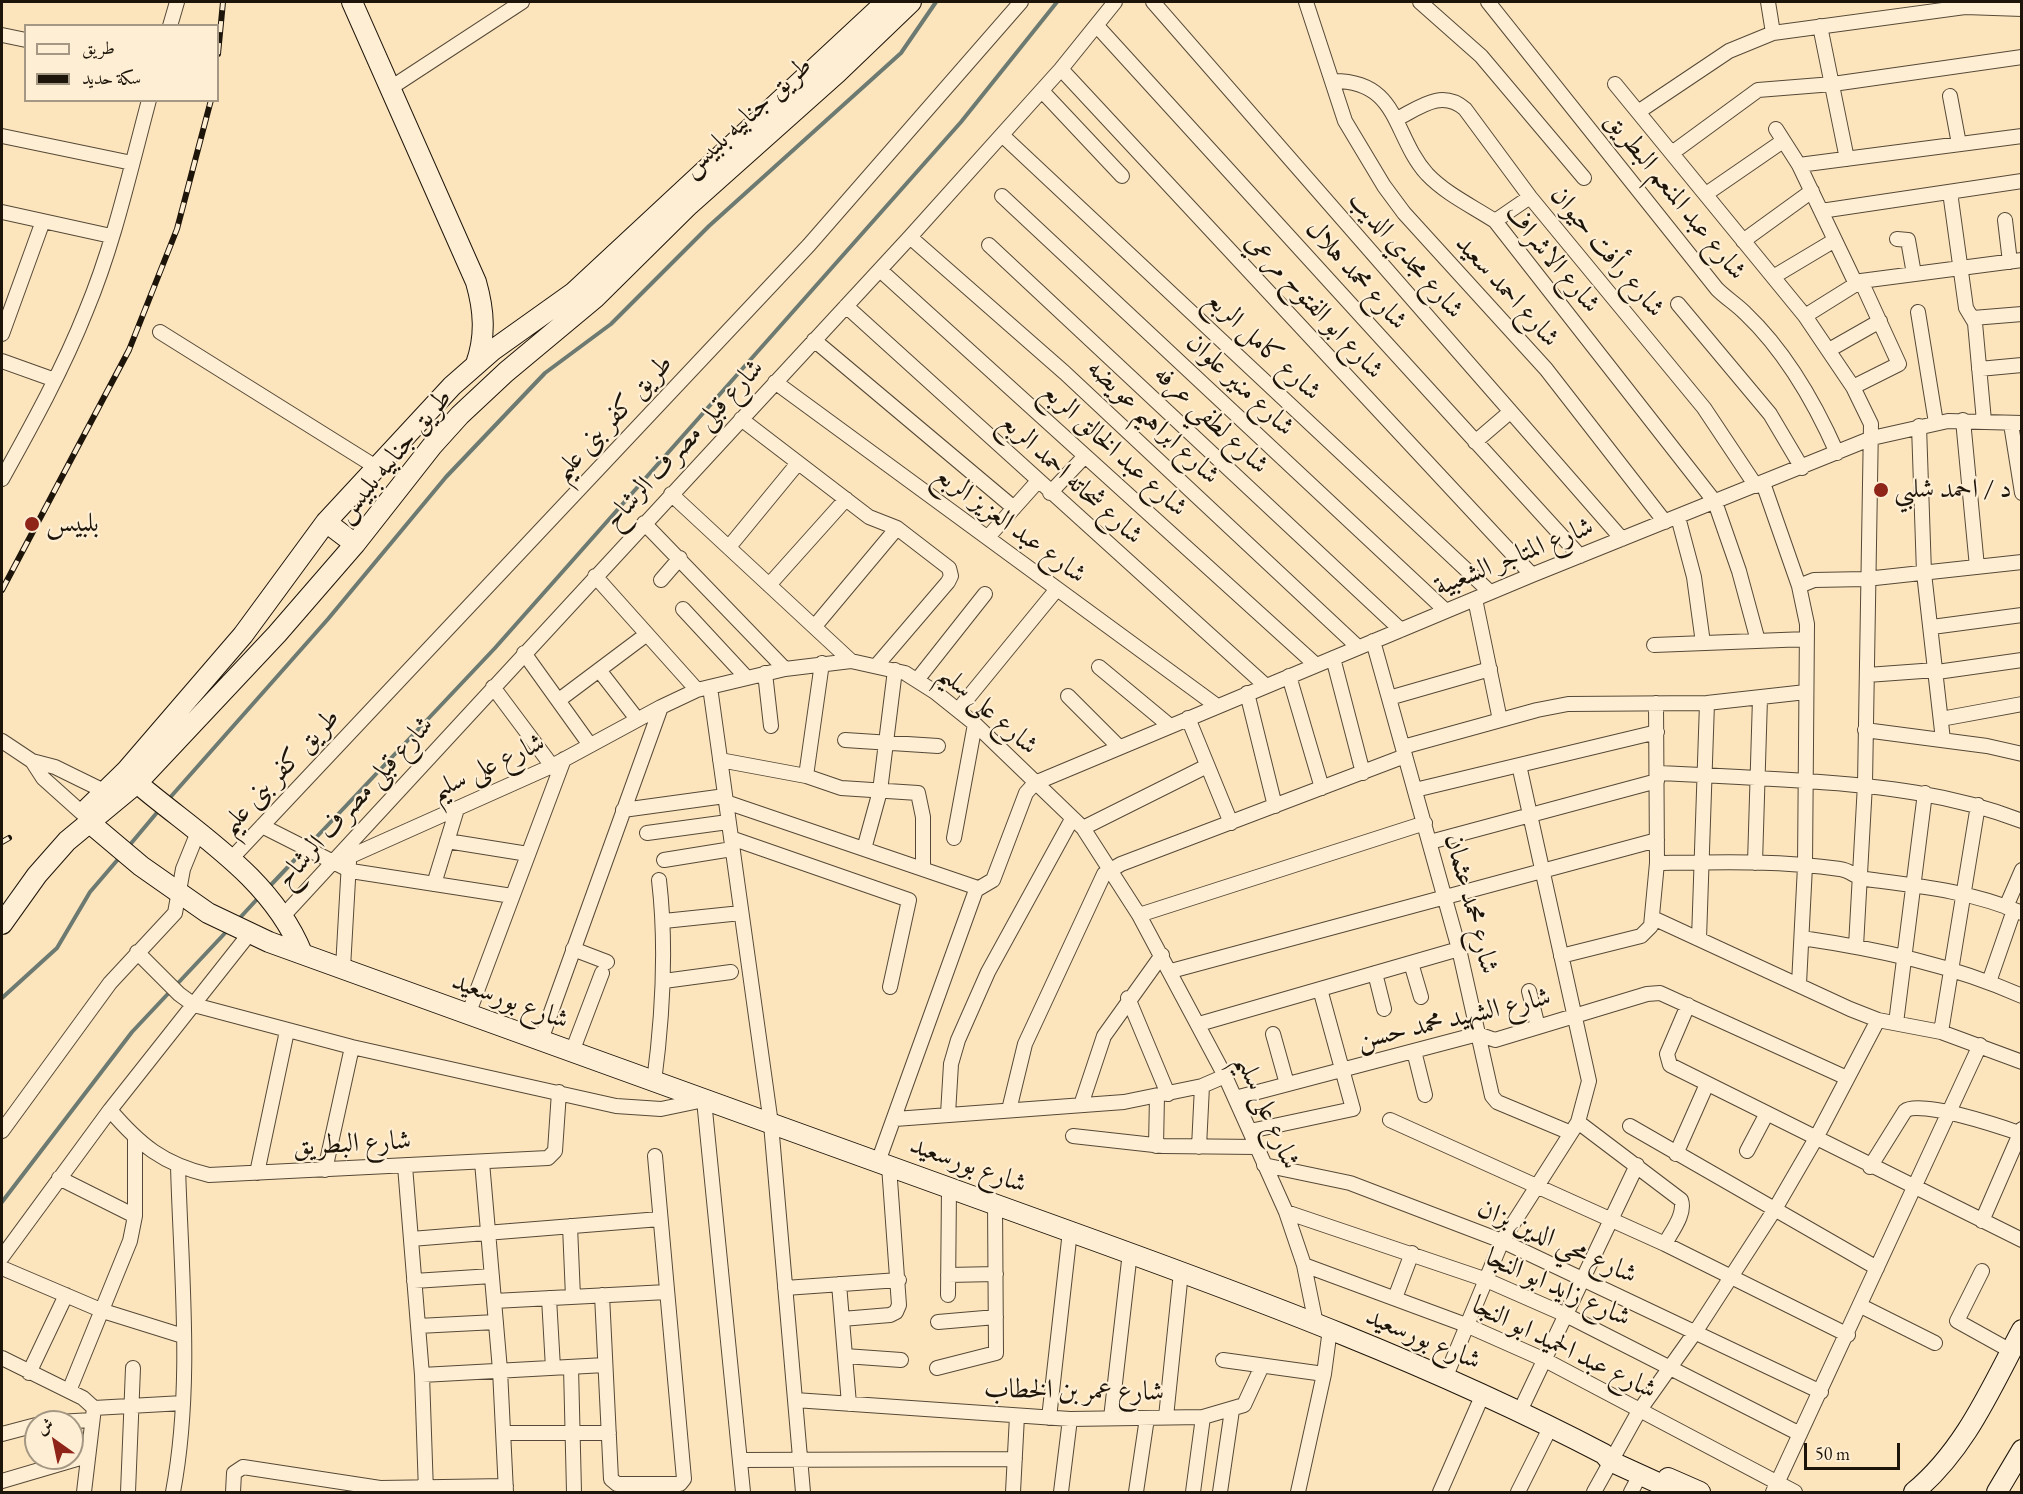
<!DOCTYPE html>
<html>
<head>
<meta charset="utf-8">
<style>
  body { margin:0 }
  #map { position:relative; width:2023px; height:1494px; overflow:hidden; background:#fce5bd; font-family:"EB Garamond",Amiri,serif }
  canvas { display:block }
  .frame { position:absolute; inset:0; border:3px solid #1e150a; pointer-events:none }
  .legend { position:absolute; left:24px; top:24px; width:195px; height:78px; box-sizing:border-box; background:#fdeed4; border:2px solid #a49783; margin:0; padding:8px 10px; list-style:none; font-size:18px; color:#1e150a }
  .legend li { display:flex; align-items:center; gap:12px; height:30px }
  .legend b { width:30px; border:2px solid #a49783 }
  .north { position:absolute; left:24px; top:1410px; width:60px; height:60px; box-sizing:border-box; background:#fdeed4; border:2px solid #a49783; border-radius:50%; rotate:327deg; font-size:16px; font-weight:700; line-height:24px; text-align:center; color:#1e150a }
  .north::after { content:''; display:block; margin:auto; width:21px; height:27px; background:#8f2418; clip-path:polygon(50% 0,100% 100%,50% 72%,0 100%) }
  .scale { position:absolute; left:1804px; top:1443px; width:96px; height:27px; box-sizing:border-box; border:3px solid #1e150a; border-top:0; padding-left:8px; font-size:18px; line-height:21px; white-space:nowrap; color:#1e150a; -webkit-text-stroke:4px #fdeed4; paint-order:stroke }
</style>
</head>
<body>
<div id="map">
<canvas width="2023" height="1494"></canvas>
<div class="frame"></div>
<ul class="legend">
<li><b style="height:8px;background:#fdeed4"></b>طريق</li>
<li><b style="height:8px;background:#1e150a"></b>سكة حديد</li>
</ul>
<div class="north">ش</div>
<div class="scale">50 m</div>
</div>
<script>
const context = document.querySelector('canvas').getContext('2d');
context.lineJoin = 'round';
function strokePath(path, color, width, dash) {
  context.strokeStyle = color;
  context.lineWidth = width;
  context.lineCap = dash ? 'butt' : 'round';
  context.setLineDash(dash || []);
  context.stroke(path);
}
function label(font, color, halo, rows, align = 'center') {
  context.font = font + ' "EB Garamond",Amiri,serif';
  context.lineWidth = 4.5;
  context.setLineDash([]);
  context.textBaseline = 'middle';
  context.strokeStyle = halo;
  context.fillStyle = color;
  for (const [text, x, y, turn = 0] of rows) {
    context.save();
    context.translate(x, y);
    context.rotate((+turn || 0) * Math.PI / 180);
    context.textAlign = isNaN(turn) ? turn : align;
    if (halo) context.strokeText(text, 0, 0);
    context.fillText(text, 0, 0);
    context.restore();
  }
}
const stream = new Path2D(`
  M167,801L328,619L446,477L545,373L611,324L709,226L901,53L936,2
  M309,845L495,648L961,122L1057,2
  M128,847L160,809
  M268,888L304,850
  M237,921L260,896
  M2,998L57,948L90,892L120,857
  M2,1202L132,1032L227,931`);
const street = new Path2D(`
  M1153,2L1622,539
  M1306,2L1345,121L1384,186L1404,213L1546,369L1665,522
  M1420,2L1481,56L1584,178
  M1488,2L1717,289C1726,298 1736,304 1745,313C1785,351 1815,403 1837,453
  M1768,2L1773,33
  M170,26L177,2
  M1097,26L1580,556
  M1820,26L1847,159
  M2,35L26,40
  M1061,69L1532,575
  M1332,81C1400,80 1392,135 1427,174C1446,194 1472,206 1495,221L1715,502L1739,571L1758,641
  M1615,84L1805,316L1853,387L1871,424L1865,784L1856,946
  M392,87L522,2
  M1042,91L1122,176
  M1950,96L1959,144
  M1638,112L1729,51L1773,33L1965,7L2022,9
  M1397,119C1420,107 1442,89 1465,109L1530,197L1704,408L1756,486
  M1776,129L1799,165L1855,282
  M1002,135L1490,592
  M2,136L132,163
  M1672,153L1758,90L1833,84L2022,57
  M1799,165L2022,136
  M1950,192L1966,308L1975,323L1984,421
  M1706,194L1783,141
  M1002,196L1446,611
  M1821,211L2022,181
  M2,212L111,236
  M2005,220L2010,262
  M1495,221L1530,197
  M910,237L1065,373L1358,647
  M1897,239L1908,240L1914,274
  M1743,241L1812,191
  M989,245L1401,630
  M880,270L1316,665
  M1773,277L1835,240
  M1678,304L1770,414L1802,468
  M846,306L1266,686
  M1918,312L1936,423
  M1805,316L1861,281L2022,260
  M1973,318L2022,314
  M160,332L376,467
  M2,334L43,221
  M814,340L1014,508
  M1829,350L1880,321
  M2,361L55,380
  M1979,369L2022,365
  M775,382L1217,706
  M1853,387L1899,364L1861,281
  M741,419L869,517L897,528L949,568L951,576L948,582L877,665
  M1963,420L1977,567
  M2011,424L2022,493
  M1919,426L1924,573L1943,740
  M1475,442L1510,412
  M2,479C32,425 63,369 86,311C114,244 130,171 149,100
  M1763,483L1799,586L1807,624L1805,866L1799,984
  M1050,493L1085,456
  M671,494L851,661
  M1678,517L1694,577L1703,643
  M644,523L785,669
  M988,537L1038,481
  M729,547L798,463
  M595,576L697,690
  M661,580L680,558
  M769,585L846,499
  M1799,586L1814,580L1866,579L2022,562
  M1475,599L1500,720
  M683,609L746,677
  M815,626L897,528
  M1932,627L2022,615
  M1373,641L1459,949L1492,1096L1497,1102L1571,1133
  M1654,645L1807,639
  M524,653L590,745
  M1333,658L1363,773
  M1099,667L1170,726
  M599,670L637,719
  M1937,672L2022,660
  M765,673L771,726
  M1867,675L1936,670
  M1289,676L1322,788
  M917,680L985,594
  M493,687L552,766
  M710,687L771,1124L803,1492
  M1247,693L1275,806
  M1068,696L1119,747
  M1389,698L1490,669
  M559,700L647,634
  M958,710L1057,589
  M1188,718L1231,823
  M1941,719L2022,704
  M1865,730L1987,746L2022,754
  M845,740L938,746
  M2,741L32,761L55,767L106,792
  M1403,747L1537,710L1568,704L1707,703L1806,692
  M720,760L806,776L841,788L918,793L923,817V869
  M32,761L43,778L82,813
  M1657,773C1707,775 1757,778 1807,781C1881,786 1952,794 2022,821
  M806,776L822,663
  M1415,790L1657,732
  M726,802L978,888
  M623,810L725,796
  M262,826L351,871L512,896
  M1083,828L1207,766
  M647,833L728,822
  M731,838L909,900L890,987
  M954,838L975,724
  M447,841L528,854
  M1430,842L1657,781
  M864,849L880,791L895,670
  M231,859L809,245L1021,2
  M664,860L732,849
  M335,863L552,766L661,707L697,690L785,669L851,661L905,673L935,692L975,724L1083,828L1139,915L1225,1076L1286,1212L1304,1265L1316,1324
  M1657,863C1717,862 1780,860 1840,869C1850,870 1856,878 1865,879C1919,886 1971,891 2022,913
  M1755,863L1760,698
  M434,884L457,809
  M2006,907L2022,870
  M284,915L910,237L1061,69L1115,2
  M1139,915L1425,823
  M1653,918L1850,1009L1878,1020L1941,1032L2022,1062
  M664,921L741,913
  M1802,938C1877,949 1952,965 2022,996
  M1699,939L1707,703
  M573,949L607,962
  M137,952L179,994L194,1005L352,1047L616,1106L661,1109L704,1100L743,1492
  M1561,956L1641,936L1651,926L1657,863L1656,703
  M1411,963L1421,997
  M343,968L349,862
  M1171,971L1657,840
  M1375,973L1384,1009
  M664,981L731,972
  M1989,982L2014,910
  M1529,991L1538,1027
  M1128,998L1168,1094
  M1688,1005L1667,1054L1670,1065L2022,1240
  M468,1015L564,759
  M1896,1023L1925,793
  M1199,1024L1459,949
  M1941,1032L1978,805
  M1273,1034L1287,1084
  M541,1040L661,707
  M1414,1051L1425,1095
  M572,1052L602,973
  M654,1082C663,1014 667,948 659,880
  M1235,1098L1478,1034L1495,1040L1647,994L1660,993L1847,1078
  M1081,1105L1104,1036L1162,955
  M110,1110C140,1145 163,1164 209,1175L548,1158L555,1151L559,1092
  M1009,1110L1025,1044L1104,874L1121,864L1405,756
  M948,1114L951,1064L958,1040L988,972L1072,819
  M895,1119L1124,1102L1202,1086L1225,1076
  M1390,1120L1665,1244L1848,1335
  M1578,1122L1681,1200C1686,1214 1671,1232 1665,1244
  M1630,1126L1877,1268
  M2,1131L110,983L175,913L183,869L198,832
  M1250,1131L1353,1109L1320,989
  M1073,1136L1163,1146L1257,1147
  M1156,1146L1157,1096
  M1199,1147L1202,1086
  M1747,1151L1766,1115
  M1676,1154L1707,1084
  M482,1162L500,1370L506,1492
  M878,1162L976,890L993,880L1026,793L1035,783L1532,575L1872,438L1948,421L2022,423
  M1264,1165L1350,1183L1502,1241L1821,1392
  M405,1166L422,1375L426,1492
  M1870,1167L1905,1111C1919,1099 2002,1127 2022,1134
  M325,1170L352,1047
  M257,1173L287,1031
  M59,1178L135,1216
  M1286,1212L1484,1279L1566,1315L1800,1434
  M1982,1221L2022,1129
  M570,1226L573,1297
  M411,1239L660,1219
  M2,1257L110,1110L250,933
  M1304,1265L1466,1325L1545,1360L1795,1492
  M2,1268L103,1311L183,1336
  M1982,1271L1957,1321L2011,1351
  M948,1275L996,1274
  M414,1281L492,1276
  M839,1284L849,1404
  M785,1288L899,1280
  M602,1295L611,1479L617,1484H680L684,1479L655,1156
  M948,1295L949,1187
  M549,1298L553,1368
  M1395,1298L1412,1253
  M494,1301L667,1292
  M1861,1306L1935,1343
  M842,1319L890,1315L896,1312L899,1305L889,1166
  M938,1322L996,1317
  M418,1326L496,1322
  M845,1356L901,1360
  M2,1358L83,1398L94,1408L183,1403
  M1223,1360L1324,1374
  M571,1367L574,1492
  M937,1368L996,1353L995,1203
  M29,1373L66,1295
  M422,1375L605,1365
  M1446,1376L1502,1241L1578,1122L1589,1081L1519,765
  M69,1391L130,1241L135,1216V1139
  M795,1400L1070,1419L1203,1417L1244,1405L1262,1366
  M1520,1411L1637,1165
  M1166,1417L1181,1272
  M1049,1418L1070,1231
  M1111,1418L1130,1252
  M58,1422L92,1420
  M505,1433H609
  M2,1434L36,1425
  M740,1460L1015,1459
  M2,1481L87,1456
  M84,1492L94,1408
  M128,1492L133,1368
  M173,1492C193,1385 181,1274 178,1166
  M233,1492L234,1473L243,1467L380,1488L506,1486
  M1013,1492L1017,1416
  M1061,1492L1070,1419
  M1136,1492L1147,1418
  M1193,1492L1203,1417
  M1220,1492L1232,1410
  M1298,1492L1324,1374L1330,1329
  M1440,1492L1483,1394
  M1518,1492L1551,1426
  M1594,1492L1639,1411L1696,1331L1775,1209L1815,1140L1878,1020
  M1631,1492L1640,1475
  M1773,1492L1980,1045`);
const secondary = new Path2D(`
  M352,2L476,282C484,310 486,336 476,364
  M326,522L355,544
  M137,783C197,834 271,877 302,953
  M87,809L126,771L243,635L326,522L452,386L493,350L573,293L886,2
  M90,823L141,866L208,913L269,942C537,1041 806,1136 1074,1233C1254,1298 1434,1365 1604,1454L1610,1461L1678,1492
  M2,924L37,875L67,841L137,783L277,634L355,544L432,446L460,415L506,372L596,297L689,205L837,73L911,2
  M1668,1478L1700,1492
  M1914,1492C1965,1450 1991,1388 2022,1330
  M1997,1492L2022,1450`);
const rail = new Path2D(`
  M218,54L223,2
  M2,590L129,350L177,229L211,100
  M2,842L9,838`);
const markers = [
  [1881,490,8,"#8f2418"],
  [32,524,8,"#8f2418"]
];
const streetNames = [
  ["طريق جنابيه بلبيس",747,117,-42],
  ["شارع عبد المنعم البطريق",1675,196,51],
  ["شارع رأفت حيوان",1607,252,50],
  ["شارع مجدي الديب",1406,255,49],
  ["شارع الاشراف",1552,259,50],
  ["شارع محمد هلال",1356,275,48],
  ["شارع احمد سعيد",1507,291,48],
  ["شارع ابو الفتوح مرعي",1314,306,47],
  ["شارع كامل الربع",1263,346,43],
  ["شارع منير علوان",1240,385,43],
  ["طريق كفر بنى عليم",613,418,-47],
  ["شارع لطفي عرفه",1211,420,43],
  ["شارع ابراهيم عويضه",1153,422,43],
  ["شارع قبلى مصرف الرشاح",684,444,-47],
  ["شارع عبد الخالق الربع",1114,450,42],
  ["طريق جنابيه بلبيس",394,456,-50],
  ["شارع شحاته احمد الربع",1071,479,42],
  ["شارع عبد العزيز الربع",1010,525,36],
  ["شارع المتاجر الشعبية",1514,557,-22],
  ["شارع على سليم",988,710,41],
  ["شارع على سليم",488,767,-25],
  ["طريق كفر بنى عليم",280,772,-47],
  ["شارع قبلى مصرف الرشاح",355,802,-48],
  ["شارع محمد عثمان",1471,904,75],
  ["شارع بورسعيد",510,1001,20],
  ["شارع الشهيد محمد حسن",1454,1019,-13],
  ["شارع على سليم",1267,1112,66],
  ["شارع البطريق",352,1144,-3],
  ["شارع بورسعيد",968,1165,20],
  ["شارع محي الدين بزان",1557,1242,24],
  ["شارع زايد ابو النجا",1558,1288,24],
  ["شارع بورسعيد",1423,1339,23],
  ["شارع عبد الحميد ابو النجا",1564,1348,26],
  ["شارع عمر بن الخطاب",1074,1391,1]
];
const poiNames = [
  ["د / احمد شلبي",1894,490],
  ["بلبيس",46,524]
];
strokePath(stream, '#6c7a71', 4);
strokePath(street, '#564937', 16);
strokePath(secondary, '#1e150a', 22);
strokePath(street, '#fdeed4', 14);
strokePath(secondary, '#fdeed4', 20);
strokePath(rail, '#1e150a', 6);
strokePath(rail, '#fdeed4', 4, [11]);
for (const [x, y, r, color] of markers) {
  const dot = new Path2D();
  dot.arc(x, y, r, 0, 2 * Math.PI);
  context.fillStyle = color;
  context.fill(dot);
  strokePath(dot, '#fdeed4', 2);
}
label('27px', '#1e150a', '#fdeed4', streetNames);
label('27px', '#1e150a', '#fdeed4', poiNames, 'left');
</script>
</body>
</html>
